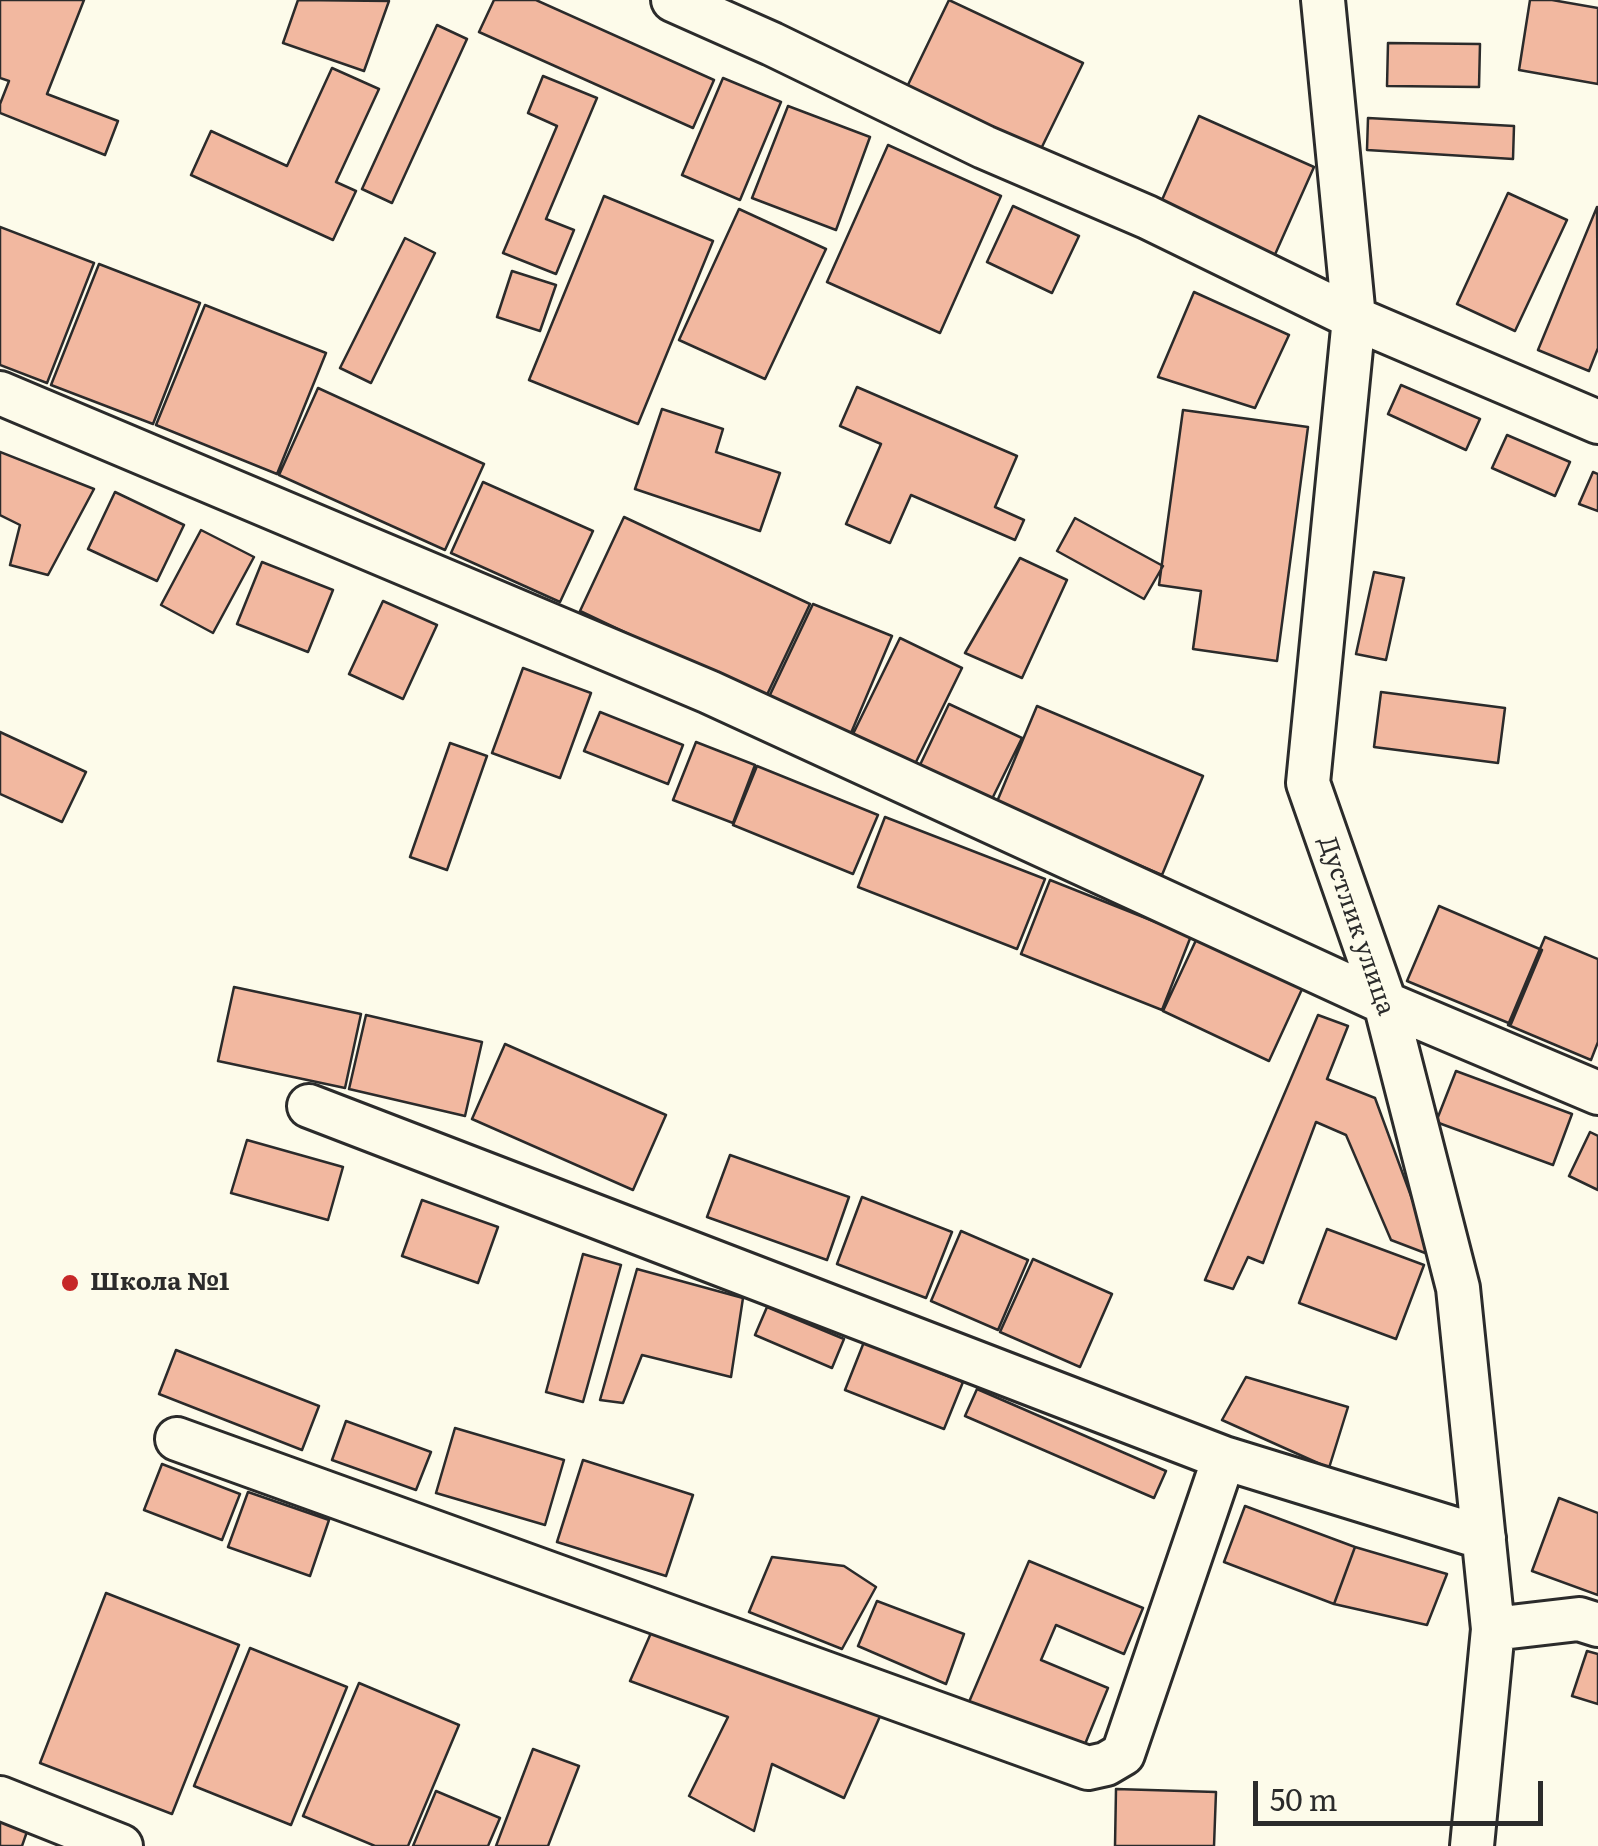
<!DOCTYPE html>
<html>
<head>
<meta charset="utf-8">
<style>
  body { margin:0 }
  #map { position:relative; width:1598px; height:1846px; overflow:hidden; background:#fdfbea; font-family:Literata,serif }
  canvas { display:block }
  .scale { position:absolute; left:1253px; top:1781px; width:290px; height:45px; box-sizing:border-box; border:5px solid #2b2b2b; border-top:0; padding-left:12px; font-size:30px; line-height:35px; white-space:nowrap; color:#2b2b2b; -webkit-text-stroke:8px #fdfbea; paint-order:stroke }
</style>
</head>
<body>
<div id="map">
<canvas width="1598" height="1846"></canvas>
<div class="scale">50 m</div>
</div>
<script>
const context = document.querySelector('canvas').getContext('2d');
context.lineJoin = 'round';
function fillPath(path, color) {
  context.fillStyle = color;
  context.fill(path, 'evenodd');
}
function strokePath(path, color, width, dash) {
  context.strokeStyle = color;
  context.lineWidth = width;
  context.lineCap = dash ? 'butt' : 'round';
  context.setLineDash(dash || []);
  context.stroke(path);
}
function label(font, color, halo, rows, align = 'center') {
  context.font = font + ' Literata,serif';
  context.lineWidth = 8;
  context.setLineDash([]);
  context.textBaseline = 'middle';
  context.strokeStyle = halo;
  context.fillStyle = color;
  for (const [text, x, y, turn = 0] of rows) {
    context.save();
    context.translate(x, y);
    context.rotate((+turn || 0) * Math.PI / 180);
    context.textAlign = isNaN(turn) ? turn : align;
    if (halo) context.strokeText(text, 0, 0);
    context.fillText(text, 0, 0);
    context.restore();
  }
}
const building = new Path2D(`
  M0,0H84L47,94L118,121L105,155L0,113V104L9,81L0,78Z
  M298,0L389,1L364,71L283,43Z
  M494,0H536L714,80L693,128L479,32Z
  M949,0L1083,63L1038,155L905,91Z
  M1530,0H1552L1598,8V84L1519,70Z
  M437,25L467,39L392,203L362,189Z
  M1388,43L1480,44L1479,87L1387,86Z
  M332,68L379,89L336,182L356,191L333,240L191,175L211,131L287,166Z
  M543,76L597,98L546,219L574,230L556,274L503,253L557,126L528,113Z
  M723,78L781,102L740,200L682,175Z
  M788,106L870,137L836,230L752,198Z
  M1199,116L1314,167L1273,259L1158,209Z
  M1368,118L1514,126L1513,159L1367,150Z
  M888,145L1001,196L940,333L827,282Z
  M1508,193L1567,220L1515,331L1457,304Z
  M604,196L713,241L638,424L529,380Z
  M1013,206L1079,236L1052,293L987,262Z
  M1597,207L1598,348L1589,371L1538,350Z
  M739,209L826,249L765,379L679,340Z
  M0,227L94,263L47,383L0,365Z
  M405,238L435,253L371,383L340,368Z
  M99,264L200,303L153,424L51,385Z
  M512,271L556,285L540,331L497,317Z
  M1194,292L1289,335L1255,408L1158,377Z
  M205,305L326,353L277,474L156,425Z
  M1401,385L1480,419L1466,450L1388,414Z
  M857,387L1017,456L995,507L1024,520L1015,540L911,495L890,543L846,524L881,444L840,426Z
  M318,388L484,464L445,550L279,475Z
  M662,409L723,429L716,452L780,473L760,531L635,489Z
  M1183,410L1308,427L1277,661L1193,649L1201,591L1159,585Z
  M1507,435L1570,462L1555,496L1492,468Z
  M0,452L94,489L48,575L10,565L20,525L0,515Z
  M1593,472L1598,474V511L1579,504Z
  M483,482L593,531L560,602L451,553Z
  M115,492L184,525L157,581L88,549Z
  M624,517L810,604L765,699L580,611Z
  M1075,518L1163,566L1144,599L1057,551Z
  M201,530L254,557L213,633L161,605Z
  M1020,558L1067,580L1022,678L965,653Z
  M262,562L333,590L308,652L237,624Z
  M1374,572L1404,578L1386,660L1356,654Z
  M383,601L437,625L403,699L349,674Z
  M813,604L892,636L851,733L768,699Z
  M900,638L962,668L915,764L853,734Z
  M523,668L591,693L560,778L492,753Z
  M1381,692L1505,708L1498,763L1374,747Z
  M949,704L1022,738L991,801L919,767Z
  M1037,706L1203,776L1162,875L996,804Z
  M600,712L683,745L668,784L584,751Z
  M0,732L86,772L62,822L0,794Z
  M696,742L755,765L733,823L673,800Z
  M450,743L487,756L447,870L410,857Z
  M757,766L878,815L853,874L733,825Z
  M885,817L1045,879L1017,949L858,887Z
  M1050,880L1191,936L1162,1010L1021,954Z
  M1439,906L1542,950L1511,1024L1407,981Z
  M1545,937L1598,959V1042L1591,1060L1508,1025Z
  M1197,938L1303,987L1269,1061L1163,1011Z
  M234,987L361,1014L345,1088L218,1061Z
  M366,1015L482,1042L465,1116L349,1089Z
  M1318,1015L1348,1026L1327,1079L1375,1098L1433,1256L1391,1240L1346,1135L1316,1122L1263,1263L1248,1257L1233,1289L1205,1280Z
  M505,1044L666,1115L633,1190L472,1119Z
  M1456,1071L1572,1114L1553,1165L1436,1122Z
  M1590,1132L1598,1136V1190L1569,1176Z
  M247,1140L343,1167L328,1220L231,1193Z
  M730,1155L849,1197L827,1260L707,1217Z
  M862,1197L952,1232L926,1298L837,1264Z
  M422,1200L498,1227L478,1283L402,1256Z
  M1327,1229L1424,1265L1396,1339L1299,1303Z
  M961,1231L1028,1260L998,1330L931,1301Z
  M583,1254L621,1265L583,1402L546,1392Z
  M1033,1259L1112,1294L1080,1367L1000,1332Z
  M637,1269L743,1298L731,1377L642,1355L623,1403L600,1400Z
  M767,1307L844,1339L832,1368L755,1335Z
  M864,1342L963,1382L944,1429L845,1390Z
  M176,1350L319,1406L302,1450L159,1394Z
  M1246,1377L1348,1407L1329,1468L1222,1420Z
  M977,1389L1166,1471L1154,1498L965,1416Z
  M346,1421L431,1452L416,1490L332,1460Z
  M455,1428L564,1460L545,1525L436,1493Z
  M583,1460L693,1495L666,1576L557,1542Z
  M162,1464L240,1494L222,1540L144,1510Z
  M248,1492L329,1520L310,1576L228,1547Z
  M1559,1498L1598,1513V1595L1532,1571Z
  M1245,1506L1355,1547L1334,1604L1224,1562Z
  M1355,1547L1447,1574L1427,1625L1334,1604Z
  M772,1557L844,1566L876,1587L842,1649L749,1612Z
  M1029,1561L1143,1608L1124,1654L1056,1625L1041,1660L1108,1688L1083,1749L969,1702Z
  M106,1593L239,1645L172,1814L40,1763Z
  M877,1601L964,1634L946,1684L858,1646Z
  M658,1617L881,1714L844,1798L772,1764L754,1831L689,1796L728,1717L630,1681Z
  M250,1648L347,1687L291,1825L194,1786Z
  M1587,1651L1598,1654V1704L1572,1696Z
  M359,1683L459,1725L408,1846H375L303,1816Z
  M533,1749L579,1766L548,1846H496Z
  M1116,1789L1216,1792L1214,1846H1115Z
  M436,1791L500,1818L488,1846H413Z
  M0,1811L30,1823L22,1846H0Z`);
const minor = new Path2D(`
  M673,0L772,44L984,147L1147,217L1354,318L1598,422
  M1323,0L1354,318L1308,783L1385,1003L1458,1288L1493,1629L1472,1846
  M0,393L709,692L1385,1003L1598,1093
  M309,1106L1224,1458L1484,1538
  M177,1439L1088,1768L1106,1764L1123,1754L1224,1458
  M1493,1629L1579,1619L1598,1625
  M0,1798L121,1846`);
const markers = [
  [70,1283,10,"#c62828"]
];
const streetNames = [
  ["Дустлик улица",1356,926,71]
];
const poiNames = [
  ["Школа №1",90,1283]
];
fillPath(building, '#f2b8a0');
strokePath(building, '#2b2b2b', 2.5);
strokePath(minor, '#2b2b2b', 48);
strokePath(minor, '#fdfbea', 42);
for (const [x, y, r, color] of markers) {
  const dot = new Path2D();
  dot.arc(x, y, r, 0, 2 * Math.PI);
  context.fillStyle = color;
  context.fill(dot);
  strokePath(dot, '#fdfbea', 4);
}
label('25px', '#2b2b2b', '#fdfbea', streetNames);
label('bold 25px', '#2b2b2b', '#fdfbea', poiNames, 'left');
</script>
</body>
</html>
